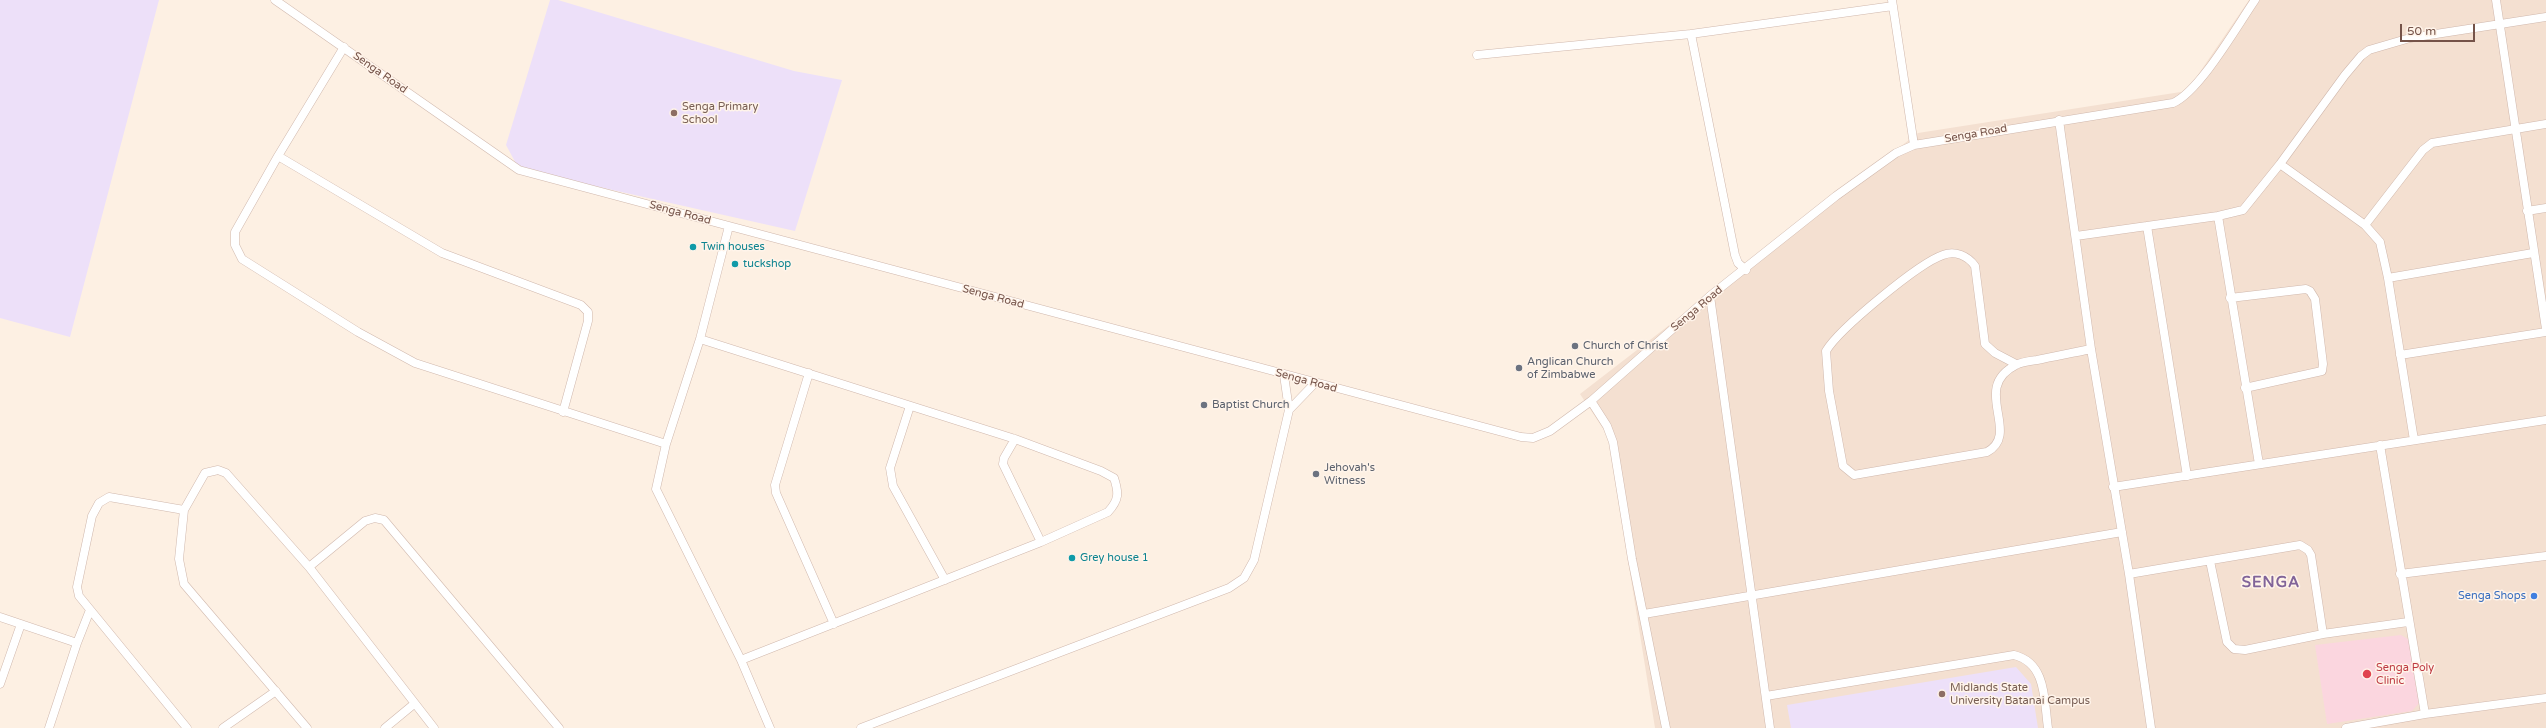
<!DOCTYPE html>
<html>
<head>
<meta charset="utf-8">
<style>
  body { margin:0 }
  #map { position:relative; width:2546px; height:728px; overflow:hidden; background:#fdf0e3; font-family:"Varela Round",sans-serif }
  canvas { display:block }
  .scale { position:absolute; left:2400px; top:24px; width:75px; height:18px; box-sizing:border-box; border:2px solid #755349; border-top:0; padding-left:5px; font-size:12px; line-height:14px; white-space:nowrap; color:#755349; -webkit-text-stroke:3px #fff4ea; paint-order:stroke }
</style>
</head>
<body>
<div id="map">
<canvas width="2546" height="728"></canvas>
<div class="scale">50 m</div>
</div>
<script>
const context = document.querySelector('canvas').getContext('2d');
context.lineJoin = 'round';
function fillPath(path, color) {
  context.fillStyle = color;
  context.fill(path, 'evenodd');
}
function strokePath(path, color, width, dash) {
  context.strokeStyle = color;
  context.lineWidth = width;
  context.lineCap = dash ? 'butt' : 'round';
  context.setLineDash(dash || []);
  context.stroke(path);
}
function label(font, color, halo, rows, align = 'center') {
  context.font = font + ' "Varela Round",sans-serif';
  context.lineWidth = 3;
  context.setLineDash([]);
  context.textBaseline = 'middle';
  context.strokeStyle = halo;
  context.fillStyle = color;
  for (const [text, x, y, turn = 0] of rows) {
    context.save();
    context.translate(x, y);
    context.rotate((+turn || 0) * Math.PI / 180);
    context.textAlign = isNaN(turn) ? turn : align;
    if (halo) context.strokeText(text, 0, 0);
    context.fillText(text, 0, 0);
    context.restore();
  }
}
const residential = new Path2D(`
  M2249,0H2546V728H1655L1608,436L1580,394L1918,133L2187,91Z`);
const education = new Path2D(`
  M0,0H159L70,337L0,318Z
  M550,0H558L794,71L842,80L795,231L519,169L506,145Z
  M2016,667L2031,684L2038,728H1791L1787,705Z`);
const medical = new Path2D(`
  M2401,635L2411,641L2420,702L2412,711L2327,724L2315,645Z`);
const street = new Path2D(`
  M275,0L519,170L1521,437L1533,438L1550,431L1591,401L1710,296L1836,196L1896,153L1914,145L2173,103C2200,91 2237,26 2255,0
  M1892,0L1914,145
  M2496,0L2546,329
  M1691,34L1735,255L1738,263L1746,270
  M344,47L278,156L235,232V245L242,259L358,332L415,363L666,444
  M1477,55L1691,34L1893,6
  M2059,120L2091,349L2129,574L2151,728
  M278,156L442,253L581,305L588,312V321L563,412
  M2280,164L2365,225L2380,242L2388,278L2414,440
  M2527,211L2546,208
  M2218,216L2259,464
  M2365,225L2423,150L2432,143L2546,124
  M729,226L700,339L666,444L656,489L741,660L770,728
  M2147,226L2187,476
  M2076,236L2218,216L2243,210L2280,164L2345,75L2361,56L2369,50L2410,38L2546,17
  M2388,278L2533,253
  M1710,296L1770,728
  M2230,298L2306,289L2310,291L2315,299L2323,364L2322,371L2245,388
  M700,339L1015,439L1101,471L1114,478C1119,493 1119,500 1108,512L1041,542L741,660
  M2400,355L2546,332
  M2016,364L1995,353L1985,344L1975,266C1968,256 1955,250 1943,255C1919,263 1839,329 1826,351L1829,391L1843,466L1854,475L1987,452C2022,433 1970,388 2016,365C2021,362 2030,361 2037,360C2055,356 2073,353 2091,349
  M809,373L775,485L776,493L834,624
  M1284,375L1289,410
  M1591,401L1607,426L1613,442L1632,559L1666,728
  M910,406L890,468L893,486L945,580
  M1015,439L1004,458L1003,464L1041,542
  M2380,445L2425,714
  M2113,487L2546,420
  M184,510L109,497L99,503L92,516L77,587L79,596L187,728
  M2210,561L2227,642L2234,649L2245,650L2323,634L2408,622
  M309,567L365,521L375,518L384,520L559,728
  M2129,574L2300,545L2308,550L2311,555L2323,634
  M2400,574L2546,556
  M1644,614L2122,532
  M0,617L77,643
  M0,684L21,624
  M1766,696L2014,655C2047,663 2044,701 2048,728
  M49,728L77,643L90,610
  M223,728L276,691
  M307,728L184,584L179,559L184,510L205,473L218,470L226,473L309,567L434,728
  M385,728L414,704
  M861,728L1229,588L1244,578L1254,560L1289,410L1315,383
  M2346,728L2425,714L2546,698`);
const markers = [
  [674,113,4,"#8d6e63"],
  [693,247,4,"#0f9aa8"],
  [735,264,4,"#0f9aa8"],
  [1575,346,4,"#6b7280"],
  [1519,368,4,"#6b7280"],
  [1204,405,4,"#6b7280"],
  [1316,474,4,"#6b7280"],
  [1072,558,4,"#0f9aa8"],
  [2534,596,4,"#3f7fe0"],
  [2367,674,5,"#e0444e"],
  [1942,694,4,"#8d6e63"]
];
const streetNames = [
  ["Senga Road",380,73,35],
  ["Senga Road",1976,134,-10],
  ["Senga Road",680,213,15],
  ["Senga Road",993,297,15],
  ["Senga Road",1697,309,-40],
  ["Senga Road",1306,381,15]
];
const educationNames = [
  ["Senga Primary",682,107],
  ["School",682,120],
  ["Midlands State",1950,688],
  ["University Batanai Campus",1950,701]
];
const cultureNames = [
  ["Twin houses",701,247],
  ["tuckshop",743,264],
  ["Grey house 1",1080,558]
];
const worshipNames = [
  ["Church of Christ",1583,346],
  ["Anglican Church",1527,362],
  ["of Zimbabwe",1527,375],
  ["Baptist Church",1212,405],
  ["Jehovah's",1324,468],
  ["Witness",1324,481]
];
const shopNames = [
  ["Senga Shops",2526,596]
];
const healthNames = [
  ["Senga Poly",2376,668],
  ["Clinic",2376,681]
];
const districtNames = [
  ["SENGA",2271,583]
];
fillPath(residential, '#f4e0d1');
fillPath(education, '#ede0f9');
fillPath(medical, '#fbd6df');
strokePath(street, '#d0b8ad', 9);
strokePath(street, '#fff', 8);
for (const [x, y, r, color] of markers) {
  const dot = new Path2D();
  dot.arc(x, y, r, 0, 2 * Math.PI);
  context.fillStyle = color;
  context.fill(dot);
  strokePath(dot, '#fff4ea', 1.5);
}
label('11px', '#755349', '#fff4ea', streetNames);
label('11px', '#785e54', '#fff4ea', educationNames, 'left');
label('11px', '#0d838f', '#fff4ea', cultureNames, 'left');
label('11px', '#5b616d', '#fff4ea', worshipNames, 'left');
label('11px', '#366cbe', '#fff4ea', shopNames, 'right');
label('11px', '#be3a42', '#fff4ea', healthNames, 'left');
context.letterSpacing = '1px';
label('bold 15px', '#816499', '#fff4ea', districtNames);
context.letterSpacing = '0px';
</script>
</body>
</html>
